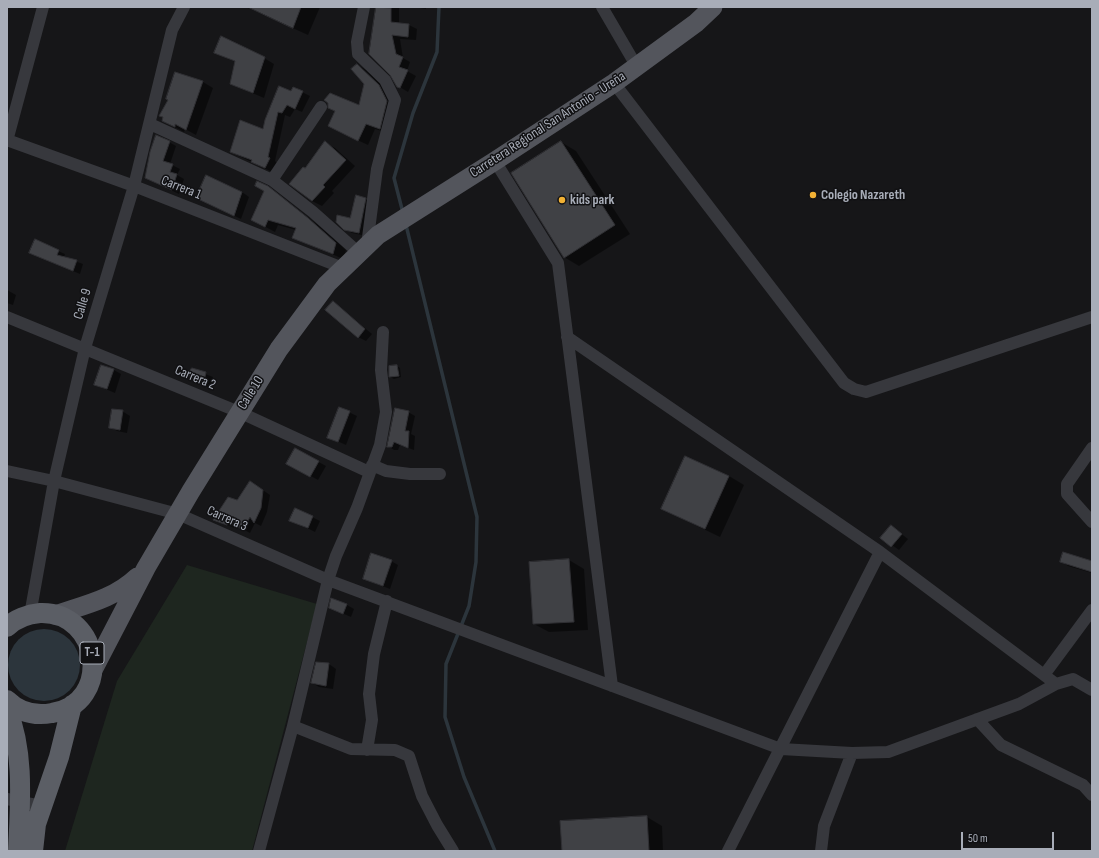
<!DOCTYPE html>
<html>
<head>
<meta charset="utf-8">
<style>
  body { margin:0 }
  #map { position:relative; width:1099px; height:858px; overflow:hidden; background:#161618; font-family:"Sofia Sans Condensed",sans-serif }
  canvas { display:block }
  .frame { position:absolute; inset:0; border:8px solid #a8adb8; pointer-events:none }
  .scale { position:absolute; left:961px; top:832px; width:93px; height:18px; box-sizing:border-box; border:2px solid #a8adb8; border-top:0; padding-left:5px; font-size:12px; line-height:14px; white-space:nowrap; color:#a8adb8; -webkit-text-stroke:3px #111113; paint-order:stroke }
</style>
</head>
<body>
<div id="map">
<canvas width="1099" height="858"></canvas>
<div class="frame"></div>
<div class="scale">50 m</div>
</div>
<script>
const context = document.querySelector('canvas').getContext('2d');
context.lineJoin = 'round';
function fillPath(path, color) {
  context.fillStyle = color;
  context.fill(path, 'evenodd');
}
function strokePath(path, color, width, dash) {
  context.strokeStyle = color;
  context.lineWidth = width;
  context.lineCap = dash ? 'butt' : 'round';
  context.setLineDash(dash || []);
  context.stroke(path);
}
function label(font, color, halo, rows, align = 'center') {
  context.font = font + ' "Sofia Sans Condensed",sans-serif';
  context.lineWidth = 3;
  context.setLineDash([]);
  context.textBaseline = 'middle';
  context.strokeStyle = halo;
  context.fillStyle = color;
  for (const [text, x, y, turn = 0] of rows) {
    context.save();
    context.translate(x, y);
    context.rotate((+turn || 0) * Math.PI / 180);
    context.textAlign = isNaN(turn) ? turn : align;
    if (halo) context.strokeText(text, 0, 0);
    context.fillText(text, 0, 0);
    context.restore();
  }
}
const green = new Path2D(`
  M187,565L317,604L252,851H65L117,681Z`);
const water = new Path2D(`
  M8 665a36 36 0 1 1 72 0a36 36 0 1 1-72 0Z`);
const shadow = new Path2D(`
  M246,7H320L308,35Z
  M378,7H399V24L409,25L417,29L416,40L400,39L403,58L410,62L407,71L416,76L408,92L398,86L374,21Z
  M413,7H426V9Z
  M216,53L264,58L274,64L264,98L231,84L236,62Z
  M357,65L367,70L388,91L396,107L389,133L375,129L368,145L338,131L360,107L365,84Z
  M176,73L203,82L213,88L196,135L185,129L184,132L163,121Z
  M291,92H302L310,96L302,112L295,109L290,117L285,115L275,161L277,163L272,172L231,152L264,131Z
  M169,142L176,146L170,164L180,169L177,175L184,179L179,194L146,178Z
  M561,142L576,151L630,234L579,266L564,257Z
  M325,143L335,148L355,166L332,191L334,193L322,206L312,201L305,169Z
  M268,187L318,225L346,250L343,259L294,237L296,230L278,225L275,232L262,225Z
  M242,192L249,197L241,219L197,198Z
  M365,199L372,203L366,236L352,233L345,229Z
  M35,241L65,254L64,257L83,264L80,274L30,253Z
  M7,290L16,295L13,305L7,303Z
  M333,302L372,334L366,341L358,337Z
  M397,366L400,368L401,377L394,379L390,377Z
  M192,369L213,377L210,389L203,385Z
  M114,370L121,374L115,393L96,385Z
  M340,408L357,416L346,445L328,437Z
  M122,411L130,416L127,433L117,431L110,427Z
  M408,412L415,416L411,434L415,436L414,450L400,445L398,450H394L388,446Z
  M295,449L326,466L318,480L287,463Z
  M729,476L744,485L720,537L662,509Z
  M257,486L270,495L267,512L261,526L255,523L250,533L235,525L234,528L214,519Z
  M312,517L320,521L315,532L291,520Z
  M891,526L908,539L899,550L882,538Z
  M569,560L584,569L588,630L549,632L534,624L530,563Z
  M391,561L398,565L390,589L364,579Z
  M1061,561L1092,562V573L1068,566Z
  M347,605L354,609L351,617L330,608Z
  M317,663L329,664L336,669L333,689L319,687L312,683Z
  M647,817L662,826L663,851H563Z`);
const stream = new Path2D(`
  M403,213L394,178L413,113L437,52L439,7
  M406,225L477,517L476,562L469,606L446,664L445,717L464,777L495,851`);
const building = new Path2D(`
  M248,7H301L293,28Z
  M376,7L391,8V22L409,24L408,37L392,35L396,54L403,57L399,67L408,70L400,88L397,87L390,75L369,54Z
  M221,36L265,57L253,93L230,84L235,61L214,53Z
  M357,64L379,85L387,101L380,129L366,124L358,141L328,126L335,111L328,108V103L324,100L330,93L359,105L364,84L351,69Z
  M175,72L203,81L186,130L175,124V127L162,121L163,117L159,116L168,100L166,99Z
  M279,86L291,91L293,87L303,91L295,109L287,105L282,113L278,112L268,157L270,158L265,168L251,162L252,160L230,152L240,120L263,129L265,120Z
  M156,135L170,141L163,161L173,164L170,172L177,174L172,190L145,178L150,152Z
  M325,141L346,160L323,185L325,187L312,201L289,184L303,167L305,168Z
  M561,141L615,225L564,258L511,173Z
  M206,175L242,192L234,216L196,198Z
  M257,181L268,186L308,218L336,243L333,254L292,238L296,228L268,220L265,227L251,220L264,191L255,186Z
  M356,195L366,198L359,233L344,230L336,222L337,215L350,218Z
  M35,239L59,250L57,255L77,260L73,271L29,253Z
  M333,301L365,329L358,338L325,310Z
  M101,365L114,369L107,389L94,385Z
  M397,365L399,376L389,377V366Z
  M192,368L206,372L203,386L187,375Z
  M339,407L350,411L338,442L327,438Z
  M395,408L409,411L405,431H409L408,448L394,442L392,447H387Z
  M112,409L123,410L120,430L109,428Z
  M295,448L319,461L310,477L286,464Z
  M685,456L729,476L705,529L661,509Z
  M250,481L263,490L261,508L254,523L250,517L243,530L228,522L227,525L213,520L228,497L237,500Z
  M295,508L313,516L308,528L289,521Z
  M891,525L902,534L891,547L880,538Z
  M1063,552L1092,561V572L1060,562Z
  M371,553L392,560L383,586L363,579Z
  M569,559L574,622L533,624L529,562Z
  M331,598L347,604L343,614L329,608Z
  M316,662L329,663L326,686L311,683Z
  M647,816L649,851H562L560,821Z`);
const minor = new Path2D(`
  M364,7L357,42L358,54L385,80L395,100L377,169L367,245
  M602,7L637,67
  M614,83L844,383L854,389L866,392L1092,317
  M150,124L272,180L313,212L359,253
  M7,140L134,186L343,268
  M7,141L43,7
  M495,161L558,263L612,686
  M272,180L321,107
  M7,317L239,412L369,472
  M567,337L880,552L1056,684
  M1092,448L1067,484V494L1092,522
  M372,465L386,471L410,474H440
  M7,471L54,481L178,514L328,580L781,749L852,753L888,752L1019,704L1056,684L1073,679L1092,690
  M30,615L54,481L85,348L134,186L172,30L184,7
  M1044,675L1092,610
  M977,719L1001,745L1083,785L1092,795
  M293,726L351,749L395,750L409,756L422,796L437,825L453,851
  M367,750L372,720L369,694L374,654L387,601
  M7,799L41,806
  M259,851L293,726L328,580L336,556L357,508L380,445L386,412L381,370L383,332
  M728,851L880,552
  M821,851L824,826L852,753`);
const primary = new Path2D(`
  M55,615C84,605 114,599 137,577
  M93,670L146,568L191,491L279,349L327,284L378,235L495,161L614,83L696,23L713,7`);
const trunk = new Path2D(`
  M7,627C15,619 28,614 40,613C102,611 113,704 52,713C35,716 19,712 7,700
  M7,709C25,754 20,804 18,851
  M33,851L36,824L59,757L72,705`);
const markers = [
  [813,195,4,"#f2b134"],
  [562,200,4,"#f2b134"]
];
const shields = [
  [92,653,24]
];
const shieldNames = [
  ["T-1",92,653]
];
const streetNames = [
  ["Carretera Regional San Antonio - Ureña",548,125,-33],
  ["Carrera 1",181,188,22],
  ["Calle 9",83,304,-73],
  ["Carrera 2",195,378,23],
  ["Calle 10",251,393,-58],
  ["Carrera 3",227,519,24]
];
const poiNames = [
  ["Colegio Nazareth",821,195],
  ["kids park",570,200]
];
fillPath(green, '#1e261f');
fillPath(water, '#2c353c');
fillPath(shadow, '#0007');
strokePath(stream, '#2c353c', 3.5);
fillPath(building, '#404145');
strokePath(building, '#303034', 1);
strokePath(minor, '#37383d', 12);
strokePath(primary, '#53555c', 19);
strokePath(trunk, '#5b5e65', 20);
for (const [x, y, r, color] of markers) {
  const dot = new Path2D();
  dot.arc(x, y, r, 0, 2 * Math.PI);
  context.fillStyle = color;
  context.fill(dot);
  strokePath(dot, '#111113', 1.5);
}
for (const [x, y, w] of shields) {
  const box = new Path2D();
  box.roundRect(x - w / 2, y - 11, w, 22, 3);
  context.fillStyle = '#111113';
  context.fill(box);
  strokePath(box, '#a8adb8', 1);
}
label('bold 13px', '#a8adb8', null, shieldNames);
label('14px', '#a8adb8', '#111113', streetNames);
label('bold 14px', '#a8adb8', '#111113', poiNames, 'left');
</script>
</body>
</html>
